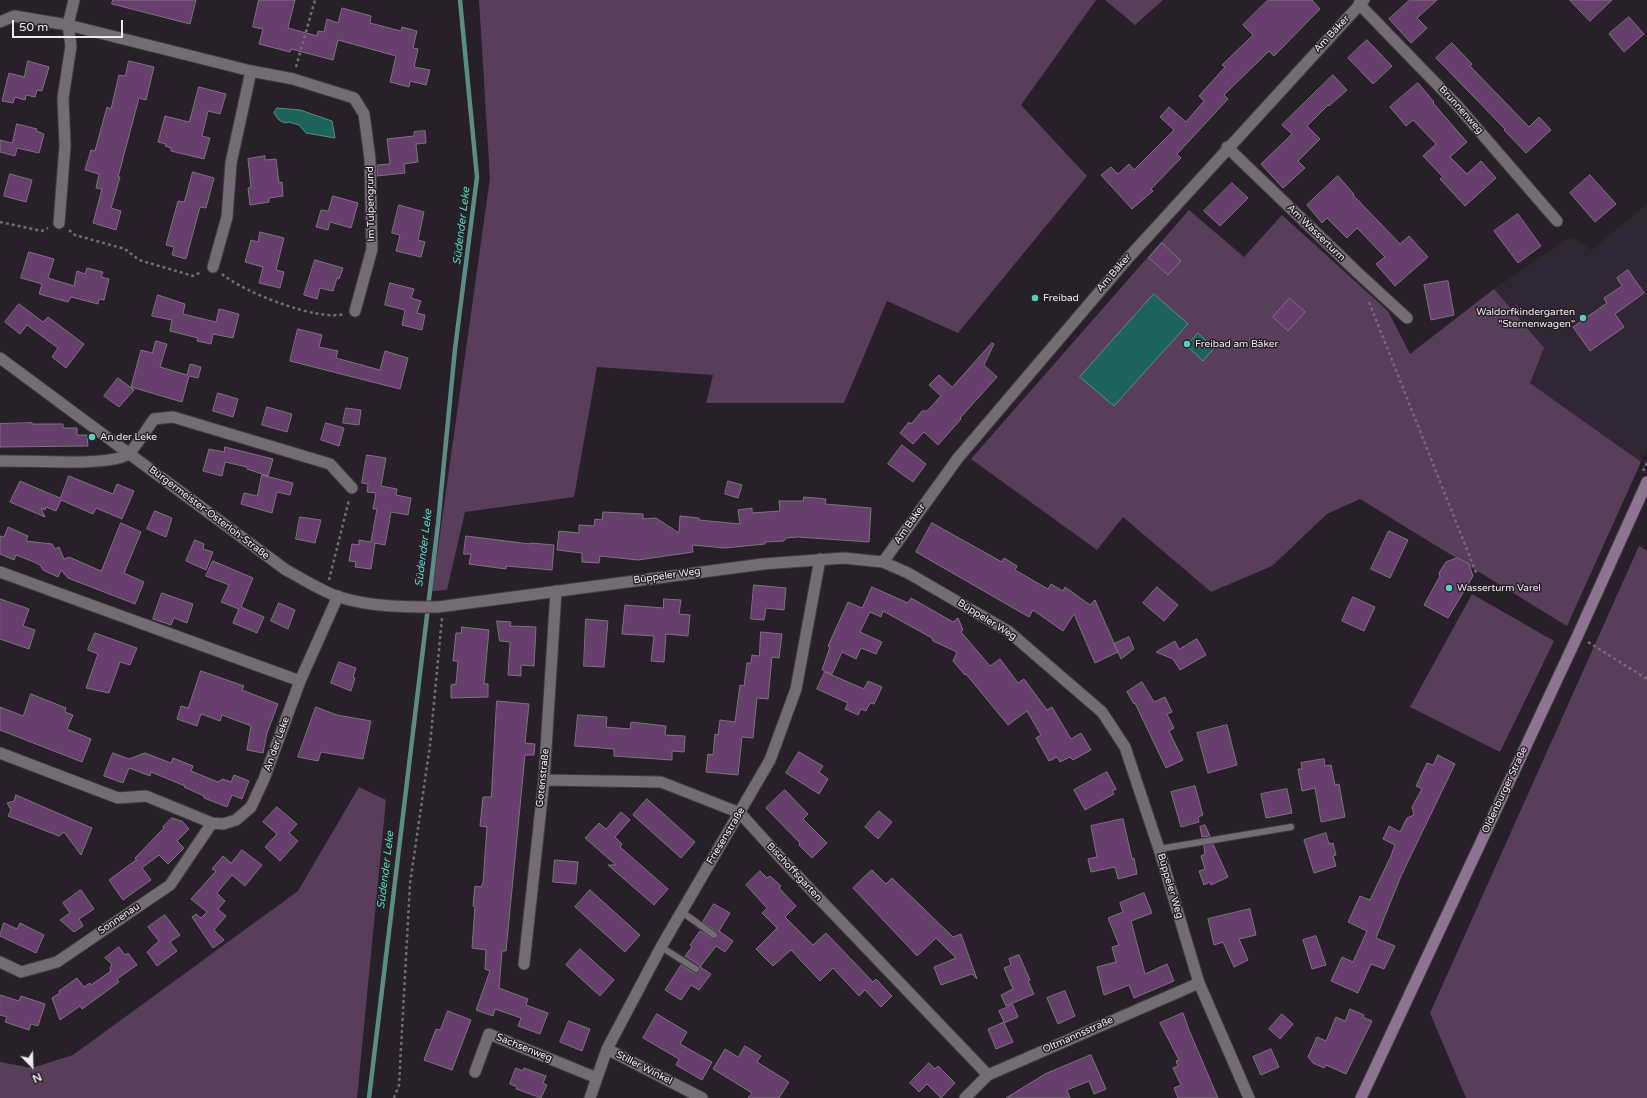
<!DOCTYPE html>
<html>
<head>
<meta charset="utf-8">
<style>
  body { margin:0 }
  #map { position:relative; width:1647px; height:1098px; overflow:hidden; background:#272028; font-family:"Varela Round",sans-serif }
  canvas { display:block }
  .north { position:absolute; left:12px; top:1046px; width:40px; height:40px; -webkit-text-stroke:3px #272028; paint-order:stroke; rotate:157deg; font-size:11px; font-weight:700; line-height:16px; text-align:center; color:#efeaef }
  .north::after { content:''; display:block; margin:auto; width:14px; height:18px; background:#efeaef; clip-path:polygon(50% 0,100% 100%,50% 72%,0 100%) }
  .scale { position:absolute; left:12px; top:20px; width:111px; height:18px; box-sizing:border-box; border:2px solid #efeaef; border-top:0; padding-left:5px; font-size:12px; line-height:14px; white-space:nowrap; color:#efeaef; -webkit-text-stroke:3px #272028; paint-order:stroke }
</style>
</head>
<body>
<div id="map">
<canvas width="1647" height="1098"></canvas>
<div class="north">N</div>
<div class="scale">50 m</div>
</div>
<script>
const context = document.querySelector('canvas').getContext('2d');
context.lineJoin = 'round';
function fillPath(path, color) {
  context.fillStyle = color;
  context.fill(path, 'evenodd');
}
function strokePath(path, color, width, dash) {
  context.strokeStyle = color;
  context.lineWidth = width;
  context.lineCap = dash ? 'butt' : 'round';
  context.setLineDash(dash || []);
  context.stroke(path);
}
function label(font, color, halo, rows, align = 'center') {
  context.font = font + ' "Varela Round",sans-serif';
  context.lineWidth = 3;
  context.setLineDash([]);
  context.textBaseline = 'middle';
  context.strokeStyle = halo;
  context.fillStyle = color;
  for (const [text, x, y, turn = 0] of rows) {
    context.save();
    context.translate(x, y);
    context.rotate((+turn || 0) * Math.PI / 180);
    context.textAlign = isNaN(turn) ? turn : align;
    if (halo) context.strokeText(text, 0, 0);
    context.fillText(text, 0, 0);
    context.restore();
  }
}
const built = new Path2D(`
  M1647,204V448L1641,462L1530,383L1494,289L1571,237L1592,250Z`);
const green = new Path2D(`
  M479,0H1096L1021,105L1087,176L958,333L887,301L844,403H706L713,375L597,367L574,497L465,512L447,590L432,591L490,178Z
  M1105,0H1163L1135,25Z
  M1189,210L1244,257L1282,215L1388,311L1410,354L1494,289L1544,348L1530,383L1641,462L1567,626L1360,499L1327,514L1272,566L1211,592L1123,517L1097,550L971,459Z
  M1639,546L1647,551V1098H1466L1430,1013Z
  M1472,594L1554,641L1500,752L1410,707Z
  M359,787L386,800L357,1098H0V1062L32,1068L73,1055L298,891Z`);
const water = new Path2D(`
  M277,108L300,110L332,121L335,138L306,133L299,125L289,122L285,123L279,120L274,113Z
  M1154,294L1188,324L1114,406L1080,377Z
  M1198,333L1214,348L1203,361L1187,346Z`);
const stream = new Path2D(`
  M369,1098L438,524L455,349L477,177L460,0`);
const building = new Path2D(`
  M113,0H196L190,24L112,4Z
  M259,0H295L288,28L317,36L318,31L324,32L327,19L338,23L342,8L371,16L370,23L401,31L402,27L417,31L413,48L418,49L414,67L430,70L426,85L410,81L409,87L390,82L396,56L338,40L333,60L291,49L290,52L259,44L263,29L253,27Z
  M1268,0H1312L1320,9L1274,56L1269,51L1224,95L1228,99L1177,154L1181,158L1151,189L1153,191L1132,209L1101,175L1111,167L1118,174L1129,164L1134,170L1174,130L1160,117L1169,107L1186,122L1204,101L1199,96L1225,67L1222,65L1253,35L1243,25Z
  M1410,0H1437L1417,18L1427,28L1411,43L1389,19Z
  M1570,0H1612L1590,21Z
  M1629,17L1644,34L1624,52L1609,34Z
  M1367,40L1392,66L1373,84L1348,58Z
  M1452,43L1472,64L1470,66L1529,127L1539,117L1551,130L1526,153L1504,130L1505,129L1436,58Z
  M28,61L49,67L42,91L37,90L35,97L26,95L25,100L15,97L13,103L2,101L9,73L24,77Z
  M129,61L154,67L146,100L139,98L118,177H120L111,208L121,211L116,230L93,223L102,189L96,188L99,174L85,170L91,150L95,151L107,107L111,109L119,75L125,76Z
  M1333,75L1347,90L1329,106L1328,105L1307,126L1320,139L1298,161L1305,168L1283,188L1261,164L1292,134L1282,125Z
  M1418,83L1434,102L1433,103L1467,142L1450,157L1467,174L1481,161L1496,178L1465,206L1440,179L1443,177L1423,156L1436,144L1413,120L1406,126L1390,107Z
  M199,87L226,94L220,114L208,111L202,136L210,138L204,159L171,151V148L165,146L166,144L158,142L165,116L189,122Z
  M17,124L37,129L36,131L44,134L39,153L17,148L15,156L0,152V140L12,143Z
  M425,131L426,143L416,144L418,162L404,164L405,173L377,176V165L390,164L387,139L414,136V132Z
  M265,156V160L276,159L279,183L282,182L283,196L269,198V202L250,205L248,188L251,187L248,159Z
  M193,172L214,178L206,208L200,207L186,259L172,255L174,247L166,245L178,201L184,202Z
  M10,174L32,180L26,202L4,196Z
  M1590,175L1616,204L1595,222L1570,193Z
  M1338,176L1354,194L1353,195L1400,244L1409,236L1428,257L1395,286L1376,264L1385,257L1357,228L1347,238L1327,218L1322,223L1307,205Z
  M1232,183L1248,198L1220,226L1204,211Z
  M333,196L358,203L351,228L330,222L328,230L316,227L321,210L328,211Z
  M399,205L424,212L418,240L425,242L421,257L396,251L400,235L392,233Z
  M1518,214L1541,246L1518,263L1494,231Z
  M260,232L284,238L276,270L284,272L280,288L259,283L263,267L245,262L251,240L258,242Z
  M1162,243L1181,261L1168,275L1149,258Z
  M29,252L54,259L48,278L74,286L77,271L85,274L87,268L103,272L101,277L109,279L104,300L99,299L98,304L71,297L68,302L39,294L42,284L21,278Z
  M315,260L343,268L339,279L337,278L333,291L320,288L317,299L304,295Z
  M1628,270L1644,293L1615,314L1624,327L1590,351L1573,327L1607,303L1604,298L1622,286L1617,278Z
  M1448,281L1454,315L1431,320L1424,285Z
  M390,283L414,289L411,298L421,301L417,313L425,315L422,330L402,325L405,310L385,305Z
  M158,295L185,304L183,314L216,322L219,309L239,314L233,338L213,334L211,344L197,341L198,338L170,331L172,320L152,316Z
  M1290,298L1305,312L1288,331L1273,317Z
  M19,304L43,322L48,317L84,344L66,368L52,357L58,348L27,325L20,334L5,322Z
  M298,329L322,335L319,347L338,351L336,358L380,370L385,351L408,358L400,389L290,361Z
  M156,341L167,344L160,367L187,375L190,364L201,367L198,378L189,376L182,402L131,387L141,350L152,353Z
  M992,343L994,344L984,365L997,377L960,418L961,419L938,445L924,432L913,444L900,433L909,422L911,424L922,411H927L941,396L929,385L939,375L952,387Z
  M118,378L134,390L119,407L104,396Z
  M218,393L238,399L233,417L213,411Z
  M267,407L292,414L287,432L262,425Z
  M346,408L361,410L359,425L343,423Z
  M32,423V424H63V428H77V435H87L88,446L0,447V424Z
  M326,423L344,428L339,446L321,440Z
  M902,445L926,464L913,482L888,464Z
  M225,447L273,459L268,476L247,469V467L225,462L222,476L203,471L209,449L224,452Z
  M367,455L386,458L381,486L397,489L396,495L411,498L408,515L391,512L385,545L375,543L371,569L355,567L356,562L349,561L352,544L359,545V540L371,542L377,509H373L376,493L367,492L368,484L362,483Z
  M262,475L293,483L290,495L277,492L272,513L241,504L244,493L257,496Z
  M69,476L113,494L117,484L134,491L122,519L96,508L93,514L61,500L56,511L46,507L45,510L41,508L45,517L10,502L20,481L60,498Z
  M728,481L742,485L738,498L725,494Z
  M804,497L826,499L825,504L871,508L869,542L798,537L786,538L784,541L765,542V544L725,548L692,545L693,552L638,560L600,556L599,563L582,562V553L557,550L559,531L579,533V525L594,526L595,519L602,520L603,512L643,514V519L656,518L679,533L680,516L699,518V520L740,524L738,510L752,508V513L780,511L779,501H803Z
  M155,511L172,518L166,537L147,529Z
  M300,517L321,520L315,543L296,539Z
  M121,523L141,532L124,573L144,582L135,604L68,578L61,570L58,577L43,570L40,565L34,562L16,555L14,560L0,554V536L4,537L8,527L28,536L26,541L52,544L55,549L59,547L64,559L69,557L101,571Z
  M932,523L1002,562L1004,558L1017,566L1015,570L1048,589L1051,584L1063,591L1065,587L1090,605L1095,600L1118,652L1095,663L1074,614L1063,631L1033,610L1029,617L916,552Z
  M1389,531L1408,540L1390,578L1371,569Z
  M466,536L530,544V543L554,545L552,570L506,566V569L469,564L471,554H464Z
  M195,540L204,544L203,549L213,552L206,570L186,561Z
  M1458,558L1469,564L1473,576L1448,618L1424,605L1440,576L1439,573L1446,562Z
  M213,561L253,578L241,607L264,617L257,633L233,623L239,609L221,602L229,585L206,576Z
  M754,585L786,588L784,610L766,608L764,620L751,619Z
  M872,587L908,603L911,598L953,622L958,618L963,630L961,632L990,666L1000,659L1018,683L1024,679L1047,710L1052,707L1071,739L1081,733L1091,750L1073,760L1070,757L1060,762L1057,757L1049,761L1036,738L1041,735L1027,711L1008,725L966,674L965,675L953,661L957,652L933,641L932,638L883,611L881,617L870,612L860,632L882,642L876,654L861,648L856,659L842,652L832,674L822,670L830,647L828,646L848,602L862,608Z
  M1157,587L1178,605L1164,621L1143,603Z
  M162,593L193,604L187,623L174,618L171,625L153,619Z
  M1353,597L1375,607L1364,631L1342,621Z
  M0,599L29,609L23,626L35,630L29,649L0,639Z
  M664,599L681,600L679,614L690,615L688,636L666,634L664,662L651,661L654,636L622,634L625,605L663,608Z
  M279,603L295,610L288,629L271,621Z
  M586,619L608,621L604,667L584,666Z
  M497,621L511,622L510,626L536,627L534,666L521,665V676L508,675L510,642L500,641Z
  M462,627L489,630L484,684H488V697L451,698V685L456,684L458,661H453L456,633H461Z
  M761,632L782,634L779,658L772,657L768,699L757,698L753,738L742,737L738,775L706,772L708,754L713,755L715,734L718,735L720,720L735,722L740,685L744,686L747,663H751L752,655L759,656Z
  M95,633L137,648L130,665L120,662L109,693L86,688L98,654L88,650Z
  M1129,637L1134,649L1121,659L1114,644Z
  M1197,639L1206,655L1180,670L1173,659L1156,652L1175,641L1179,649Z
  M339,662L356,668L353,677L355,678L351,691L331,683Z
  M201,671L244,686L242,690L278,704L267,733L263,753L247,750L251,726L222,715L220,721L201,714L197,726L177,719L181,706L188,708Z
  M825,672L864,689L868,681L882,687L874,704L870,703L866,711L861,709L858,715L845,709L848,703L817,689Z
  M1142,682L1154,702L1165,697L1172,712L1167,714L1174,728L1169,731L1183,760L1166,768L1135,703L1134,704L1127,692Z
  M31,694L66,708L65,712L73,715L67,729L91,739L82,762L0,730V707L23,716Z
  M497,701L529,704L525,743L535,744L534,755H525L506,951H502L499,988L528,999L526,1005L548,1013L540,1034L518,1026L521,1018L495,1009L493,1016L476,1010L490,971L485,969L486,950L472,948L475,906H473L475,886L481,887L483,883L487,827L480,826L483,797H491Z
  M316,707L337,715L371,721L363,759L321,752L318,761L298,757Z
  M578,715L607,717L606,727L630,729L631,722L666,726L665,735L685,736L684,752L672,751V760L614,756V749L575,746Z
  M1227,725L1237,765L1208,773L1197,733Z
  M799,752L823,766L819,772L828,779L819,794L786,773Z
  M113,753L129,759L145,753L171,763L173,758L193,766L191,771L218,782L223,779L231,782L234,775L249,781L242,799L232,795L227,807L204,798V796L184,787L185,786L151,772L150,776L129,768L123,783L104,776Z
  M1438,755L1455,764L1401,876L1376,938L1395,946L1384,969L1371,964L1358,993L1331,981L1342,957L1353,962L1367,931L1348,922L1360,896L1370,900L1390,858L1395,845L1383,839L1389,826L1400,832L1407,818L1414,815L1412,807L1422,789L1416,786L1427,763L1433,765Z
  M1324,759L1325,766L1331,765L1335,785L1339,784L1345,817L1321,822L1315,788L1302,791L1298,769H1302L1301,763Z
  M1107,772L1116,789L1112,791L1114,794L1085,810L1074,790Z
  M1195,786L1203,815L1198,817L1199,822L1181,827L1171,792Z
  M1287,789L1292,813L1266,818L1261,794Z
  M785,790L808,814L803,819L827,843L812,858L799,845L800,843L766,808Z
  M16,795L92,828L81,855L64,832L59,836L8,816L11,810L7,803L14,801Z
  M647,799L695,842L681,858L633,815Z
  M277,807L297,824L289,833L298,841L280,861L265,847L277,834L263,822Z
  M879,811L892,822L878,839L865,827Z
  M621,812L630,820L615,837L622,844L620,847L668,889L654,905L608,865H616L585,838L599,823L606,829Z
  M172,818L182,821L189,829L177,841L184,848L168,864L159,855L142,868L151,880L123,900L109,880L136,860L137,861L135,858L164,828L163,827Z
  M1123,819L1132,859L1134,858L1137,874L1118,879L1115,867L1091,872L1088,859L1097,857L1091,826Z
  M1205,825L1210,836L1202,837L1200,827Z
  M1326,833L1329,844L1333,843L1336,855L1333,856L1336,866L1314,873L1304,840Z
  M1213,844L1228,877L1211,885L1210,882L1204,885L1199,871L1205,869L1201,856L1205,854L1204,846Z
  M242,850L262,865L245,886L232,875L217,893L225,901L218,909L226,916L214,930L224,940L213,948L192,917L196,914L201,918L207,912L191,899L216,871L212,869L223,856L231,863Z
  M555,860L578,862L576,884L553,882Z
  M872,870L886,884L892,878L953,937L961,934L977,979L972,974L941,985L934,967L956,958L936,938L917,956L903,941L853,888Z
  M760,871L767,878L770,876L781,886L779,888L796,906L785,917L813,945L826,933L873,982L876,979L892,996L881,1007L865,990L859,996L833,968L820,981L791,950L773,966L756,949L777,928L762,913L767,908L746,885Z
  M81,890L94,909L79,919L83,926L74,932L60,920L70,913L63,903Z
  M590,890L640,935L625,952L575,907Z
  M1144,893L1152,913L1131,921L1145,974L1167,964L1174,981L1134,998L1129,985L1104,995L1097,967L1116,962L1112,947L1119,945L1108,918L1123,912L1120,903Z
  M714,904L730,913L719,931L733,941L725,952L716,946L700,967L711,974L699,990L691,985L681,1000L665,990L681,965L694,973L700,971L699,965L685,956L692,947L690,945L700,931L713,939L718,937L717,932L703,922Z
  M1250,909L1256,935L1239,939L1248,960L1234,967L1223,942L1214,945L1208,919Z
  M165,915L180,935L170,942L177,951L157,966L147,952L159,941L148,927Z
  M4,923L17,929L20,923L44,935L36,953L0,936Z
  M1316,936L1326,965L1312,969L1303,940Z
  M119,947L125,955L128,953L137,965L117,979L119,982L82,1009L80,1006L60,1020L52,998L60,993L59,991L77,978L84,987L90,983L91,985L111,971L110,968L112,964L105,958Z
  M580,949L614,980L600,996L566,965Z
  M1019,955L1030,980L1028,981L1034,994L1006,1006L1001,995L1013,989L1004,968L1011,965L1009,959Z
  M1065,991L1075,1016L1058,1024L1047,998Z
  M0,995L19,1001L21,996L45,1004L38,1026L31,1024L29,1030L5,1022L7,1017L0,1015Z
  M1013,1005L1018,1017L1004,1023L1013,1042L996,1049L988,1029L1004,1022L999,1011Z
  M1350,1009L1364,1015L1363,1017L1372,1021L1346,1074L1326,1065L1324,1068L1313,1063L1308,1057L1317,1037L1326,1041L1336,1017L1345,1021Z
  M448,1011L471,1020L452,1070L424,1060L436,1029L440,1030Z
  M1183,1013L1189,1030L1218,1098H1178L1174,1088L1181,1085L1173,1068L1178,1066L1176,1061L1179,1060L1160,1023Z
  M657,1014L687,1032L680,1044L712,1062L702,1080L676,1065L679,1059L643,1038Z
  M1282,1014L1293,1024L1280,1039L1269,1029Z
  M569,1021L590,1029L582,1051L560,1042Z
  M745,1046L761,1056L757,1062L789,1082L779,1098H748L752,1093L713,1069L725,1049L738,1057Z
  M1271,1049L1279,1067L1261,1075L1253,1057Z
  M1091,1055L1106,1089L1094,1094L1089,1081L1067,1090L1070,1098H1006L1045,1074Z
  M929,1063L935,1069L938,1066L955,1083L941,1098L927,1084L919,1092L910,1083Z
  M516,1068L523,1071L524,1068L546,1076L543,1083L547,1085L541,1098L516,1089L517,1087L510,1084Z`);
const path = new Path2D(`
  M296,67L315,0
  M0,222L42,231L48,228
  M69,230L75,235L125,249L139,260L193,276L201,272
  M222,274C243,292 319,322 344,314
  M1369,302L1477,575
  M1643,471L1647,462
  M329,580L349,500
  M1588,642L1647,679
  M394,1098L399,1085L410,884L430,745L442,618`);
const service = new Path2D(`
  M1159,849L1291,827
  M682,912L714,935
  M661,947L696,969`);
const minor = new Path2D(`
  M1359,4L1456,104L1557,221
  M0,22L14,16L68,25L251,71L231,163L227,217L213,267
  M251,71L293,79L354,98L364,114L370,159L372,249L355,311
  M1227,147L1358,273L1407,318
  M59,223L65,146L63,98L71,46L68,25L74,0
  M0,358L286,570C303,579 321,591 339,597C371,607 405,607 438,607L763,564L844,558L883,562L908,573L1008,631L1102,712L1125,747L1159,849L1199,983L1249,1098
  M0,461C26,460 111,467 128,454C134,450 148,427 154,419L173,417L330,464L352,488
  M883,562L958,458L1129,257L1364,0
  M0,572L300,681
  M0,753L118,798L146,796L212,823L170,885L57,962L21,972L0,962
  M544,780L661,782L740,813L788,866L988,1075
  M212,823L223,824L236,820L251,807L264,779L300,681L338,596
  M524,964L544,780L556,591
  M607,1049L702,1098
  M475,1072L489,1034L597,1078
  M590,1098L607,1049L661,947L770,760L796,689L820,559
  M965,1098L988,1075L1199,983`);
const secondary = new Path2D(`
  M1361,1098L1577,637L1647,482`);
const markers = [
  [1035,298,4,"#5acebd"],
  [1583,318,4,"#5acebd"],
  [1187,344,4,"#5acebd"],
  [92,437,4,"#5acebd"],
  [1449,588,4,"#5acebd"]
];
const streetNames = [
  ["Am Bäker",1332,34,-47],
  ["Brunnenweg",1461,110,48],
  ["Im Tulpengrund",371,204,-91],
  ["Am Wasserturm",1316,233,44],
  ["Am Bäker",1114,273,-49],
  ["Bürgermeister-Osterloh-Straße",209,513,37],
  ["Am Bäker",910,524,-55],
  ["Büppeler Weg",667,576,-8],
  ["Büppeler Weg",987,620,32],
  ["An der Leke",277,744,-70],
  ["Gotenstraße",543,778,-84],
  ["Oldenburger Straße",1505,790,-65],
  ["Friesenstraße",726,836,-59],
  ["Bischoffsgarten",794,872,47],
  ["Büppeler Weg",1170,886,73],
  ["Sonnenau",119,919,-34],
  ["Oltmannsstraße",1078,1035,-24],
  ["Sachsenweg",524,1048,22],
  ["Stiller Winkel",644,1068,27]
];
const poiNames = [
  ["Freibad",1043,298],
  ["Waldorfkindergarten",1575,312,"right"],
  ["\"Sternenwagen\"",1575,324,"right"],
  ["Freibad am Bäker",1195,344],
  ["An der Leke",100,437],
  ["Wasserturm Varel",1457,588]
];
const waterNames = [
  ["Südender Leke",462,226,-83],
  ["Südender Leke",424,548,-83],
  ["Südender Leke",386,870,-83]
];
fillPath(built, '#312633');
fillPath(green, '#593e5c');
fillPath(water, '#1d6359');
strokePath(water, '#5c8c86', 1);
strokePath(stream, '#5c8c86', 4.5);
fillPath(building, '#673f6c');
strokePath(building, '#7c737d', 1);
strokePath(service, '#413b42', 8);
strokePath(minor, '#413b42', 13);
strokePath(secondary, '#413b42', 13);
strokePath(path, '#716b72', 2.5, [3, 3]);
strokePath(service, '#746b75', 6);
strokePath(minor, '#746b75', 11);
strokePath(secondary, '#8e7492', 11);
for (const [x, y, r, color] of markers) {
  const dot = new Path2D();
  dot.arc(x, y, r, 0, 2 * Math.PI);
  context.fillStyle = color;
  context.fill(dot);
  strokePath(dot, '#272028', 1.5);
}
label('10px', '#efeaef', '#272028', streetNames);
label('10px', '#efeaef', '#272028', poiNames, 'left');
label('italic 11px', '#54d7c4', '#272028', waterNames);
</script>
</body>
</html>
